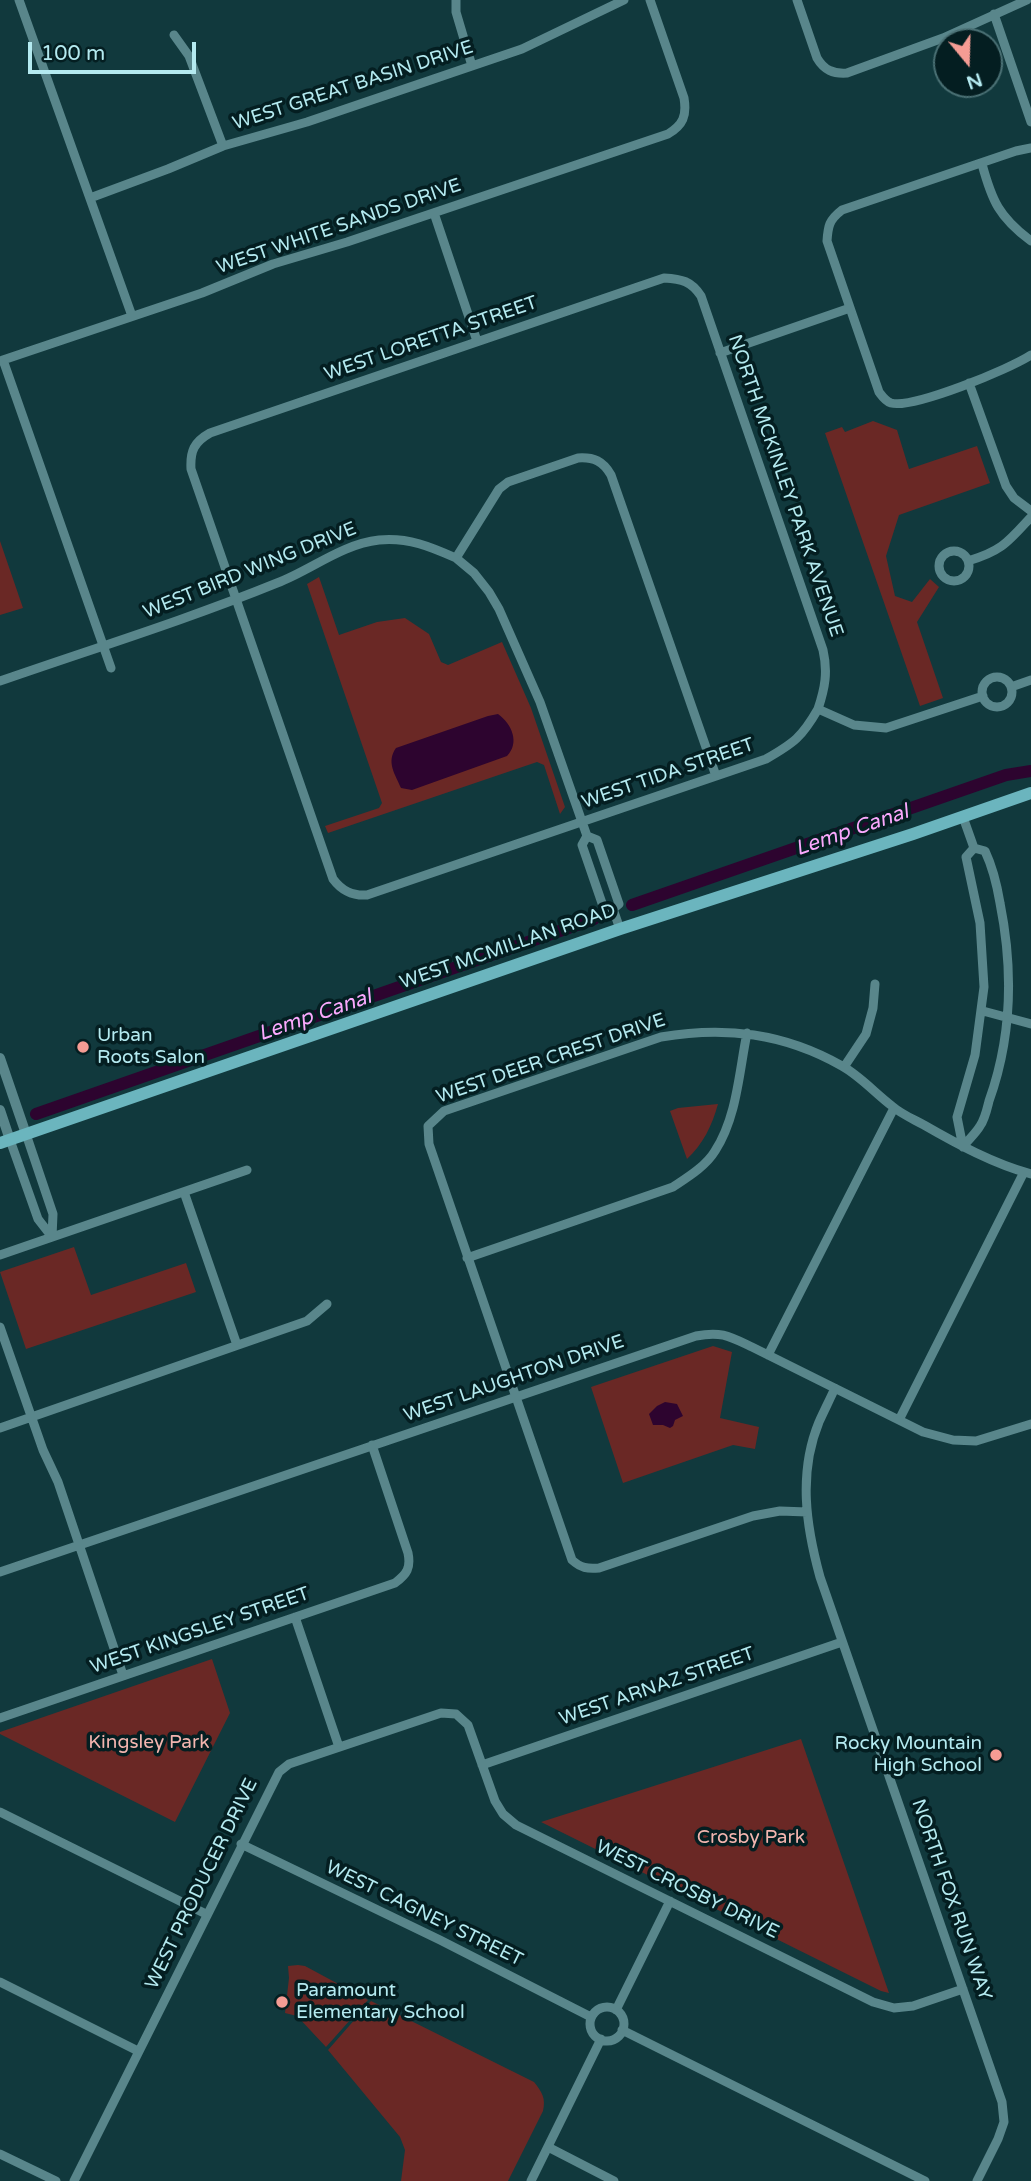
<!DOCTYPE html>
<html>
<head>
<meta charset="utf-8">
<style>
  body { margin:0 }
  #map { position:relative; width:1031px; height:2181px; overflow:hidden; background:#11393d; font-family:"Varela Round",sans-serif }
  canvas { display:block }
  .north { position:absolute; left:933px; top:28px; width:70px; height:70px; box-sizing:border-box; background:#041e21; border:2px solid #4a7074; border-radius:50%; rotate:161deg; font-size:19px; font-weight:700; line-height:28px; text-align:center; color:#b4eaf0 }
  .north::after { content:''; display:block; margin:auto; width:24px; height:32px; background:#f59c94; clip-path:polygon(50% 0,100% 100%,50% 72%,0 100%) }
  .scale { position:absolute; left:28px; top:42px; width:168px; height:32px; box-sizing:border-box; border:4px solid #b4eaf0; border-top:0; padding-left:9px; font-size:21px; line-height:24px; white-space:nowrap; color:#b4eaf0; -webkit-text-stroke:5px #041e21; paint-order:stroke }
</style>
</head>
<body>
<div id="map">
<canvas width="1031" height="2181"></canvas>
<div class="north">N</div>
<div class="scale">100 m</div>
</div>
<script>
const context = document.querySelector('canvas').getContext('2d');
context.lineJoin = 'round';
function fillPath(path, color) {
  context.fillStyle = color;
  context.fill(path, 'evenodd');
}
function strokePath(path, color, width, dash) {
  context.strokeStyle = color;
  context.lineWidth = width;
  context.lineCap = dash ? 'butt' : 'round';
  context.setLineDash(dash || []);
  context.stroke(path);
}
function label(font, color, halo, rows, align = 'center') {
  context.font = font + ' "Varela Round",sans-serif';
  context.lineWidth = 7;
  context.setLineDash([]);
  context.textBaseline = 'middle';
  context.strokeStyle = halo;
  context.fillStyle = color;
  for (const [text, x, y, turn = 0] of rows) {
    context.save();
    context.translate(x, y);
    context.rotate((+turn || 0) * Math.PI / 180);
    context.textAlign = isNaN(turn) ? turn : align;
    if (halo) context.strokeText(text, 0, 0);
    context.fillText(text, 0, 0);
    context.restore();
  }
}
const green = new Path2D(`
  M873,421L897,430L909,469L977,446L990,483L899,515L886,556L895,596L912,602L930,579L939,587L917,622L943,698L920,706L825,433L842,427L845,432Z
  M0,541L23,608L0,615Z
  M319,577L339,635L377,622L405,618L429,634L441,662L448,665L502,642L531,708L565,807L560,814L544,765L537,762L328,833L325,826L379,808L382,803L307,584Z
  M718,1104C712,1126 703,1144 687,1159L670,1111L678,1108Z
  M74,1247L91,1295L186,1263L196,1292L26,1349L0,1272Z
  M713,1346L732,1352L720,1418L759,1427L755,1449L733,1445L623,1483L591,1387Z
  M212,1659L230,1713L175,1822L0,1734V1732Z
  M801,1739L889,1993L881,1991L541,1822Z
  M298,1965L305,1966L368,2000L326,2047L297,2016L285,2013L289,1978L288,1966Z
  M371,2001L534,2082C542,2092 546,2098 543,2111L508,2181H401L405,2150L400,2137L328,2050Z`);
const water = new Path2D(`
  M498,714C512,724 520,743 507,756L412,790L401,788C395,774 386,762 396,748L488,716Z
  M665,1402L677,1404L683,1416L675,1420L673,1426L670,1428L663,1425H653L649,1414L657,1406Z`);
const canal = new Path2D(`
  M632,905L1006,775L1031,771
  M36,1114L594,919`);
const minor = new Path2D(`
  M19,0L132,316
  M456,0V12L472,66
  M797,0L817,58C824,70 833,74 847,73L943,38L1027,0
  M994,14L1031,122
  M174,35L189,56L223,146
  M1031,148L1016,151L842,210C829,220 828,226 827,241L879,392C882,396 885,401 891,403C913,409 1010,369 1031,355
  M982,164C992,201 999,217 1031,241
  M90,198L168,169L223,146L307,122L522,49L624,0
  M434,213L477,341
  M720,353L850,308
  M3,360L111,668
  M0,361L202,293L273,264L347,242L668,134C683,125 687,116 684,98L650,0
  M969,383L1006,486L1014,498L1031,511
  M939 566a15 15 0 1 1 30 0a15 15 0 1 1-30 0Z
  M456,558L474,573L489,592L499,609L540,702L587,836
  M968,561C1002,551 1008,542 1031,517
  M982 692a15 15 0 1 1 30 0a15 15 0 1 1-30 0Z
  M0,681C92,649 186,620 277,583C311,570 342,544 379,540C408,537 431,547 456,558L499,489L508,482L578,458C594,457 603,461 611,475L716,776
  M1011,687L1031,680
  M818,709C825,688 828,672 823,650L701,296C691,281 682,279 664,278L210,433C194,442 190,451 191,469L333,879C342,891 352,896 367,895L766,759C794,743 802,737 818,709L854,725L886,728L983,696
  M963,817L974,848
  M587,836L597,840L619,904L613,909H604L582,845Z
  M974,848L985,851C993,868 997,885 1000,903C1013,968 1012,1037 989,1101C987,1109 985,1119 980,1126C976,1133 968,1140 963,1147L957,1117L975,1055L984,987L980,923L966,857Z
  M613,909L620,929
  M983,1011L1031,1024
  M844,1067L866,1034L873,1008L875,984
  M26,1134L53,1214L52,1237
  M10,1140L38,1219L52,1237
  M184,1192L237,1345
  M0,1255L247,1170
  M467,1258L673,1187C688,1177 706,1166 715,1151C737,1117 739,1072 747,1033
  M0,1327L43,1450L58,1482L123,1675
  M768,1355L894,1108
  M835,1388C830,1399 824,1411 819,1422C798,1473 806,1526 820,1577L1002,2102L1004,2122L998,2139L977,2181
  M899,1420L1024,1172
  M0,1428L307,1321L327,1304
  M807,1512L780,1511L753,1516L599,1568C587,1569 581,1568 572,1560L429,1144L428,1126L444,1111L661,1037C725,1026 784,1033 842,1066C860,1076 875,1093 892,1106C901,1114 913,1119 924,1125C957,1144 994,1164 1031,1174
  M0,1572L696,1336C721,1331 729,1336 752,1347L923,1432L953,1440L976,1441L1031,1424
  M295,1617L339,1747
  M0,1718L395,1583C407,1574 411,1568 408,1553L372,1445
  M482,1765L842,1642
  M0,1812L206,1914
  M241,1844L440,1940L591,2017
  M0,1982L138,2051
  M590 2024a17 17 0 1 1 34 0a17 17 0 1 1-34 0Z
  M616,2010L670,1901
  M622,2030L925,2181
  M548,2147L614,2181
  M0,2154L56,2181
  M74,2181L279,1772L289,1764L441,1713L456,1714L468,1725L495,1801L503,1814L516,1825L873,2002L894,2008L913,2006L963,1989
  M531,2181L601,2039`);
const tertiary = new Path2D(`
  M0,1058L26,1134
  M0,1110L10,1140`);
const secondary = new Path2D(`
  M0,1143L620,929L913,834L1031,793`);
const markers = [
  [83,1047,7,"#f59c94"],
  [996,1755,7,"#f59c94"],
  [282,2002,7,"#f59c94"]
];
const streetNames = [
  ["WEST GREAT BASIN DRIVE",353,86,-18],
  ["WEST WHITE SANDS DRIVE",339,227,-19],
  ["WEST LORETTA STREET",431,339,-19],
  ["NORTH MCKINLEY PARK AVENUE",785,486,71],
  ["WEST BIRD WING DRIVE",250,571,-22],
  ["WEST TIDA STREET",668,774,-19],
  ["WEST MCMILLAN ROAD",508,947,-19],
  ["WEST DEER CREST DRIVE",551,1059,-19],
  ["WEST LAUGHTON DRIVE",514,1379,-19],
  ["WEST KINGSLEY STREET",200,1631,-19],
  ["WEST ARNAZ STREET",657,1687,-19],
  ["WEST PRODUCER DRIVE",202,1884,-64],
  ["WEST CROSBY DRIVE",687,1890,26],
  ["NORTH FOX RUN WAY",951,1900,71],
  ["WEST CAGNEY STREET",424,1914,26]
];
const poiNames = [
  ["Urban",97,1036],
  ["Roots Salon",97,1058],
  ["Rocky Mountain",982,1744,"right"],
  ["High School",982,1766,"right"],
  ["Paramount",296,1991],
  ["Elementary School",296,2013]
];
const parkNames = [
  ["Kingsley Park",149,1743],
  ["Crosby Park",751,1838]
];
const waterNames = [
  ["Lemp Canal",852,831,-19],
  ["Lemp Canal",315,1016,-19]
];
fillPath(green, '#6a2825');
fillPath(water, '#2d042f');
strokePath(canal, '#2d042f', 12);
strokePath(minor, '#59868b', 9);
strokePath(tertiary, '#59868b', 10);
strokePath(secondary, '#6bb5be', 12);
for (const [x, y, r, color] of markers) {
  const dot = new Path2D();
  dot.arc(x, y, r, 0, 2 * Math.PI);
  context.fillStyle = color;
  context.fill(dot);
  strokePath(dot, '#041e21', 2.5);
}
label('19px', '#b4eaf0', '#041e21', streetNames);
label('19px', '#b4eaf0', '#041e21', poiNames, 'left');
label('19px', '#f2b5af', '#041e21', parkNames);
label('italic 21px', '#faa8fd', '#041e21', waterNames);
</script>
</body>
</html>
